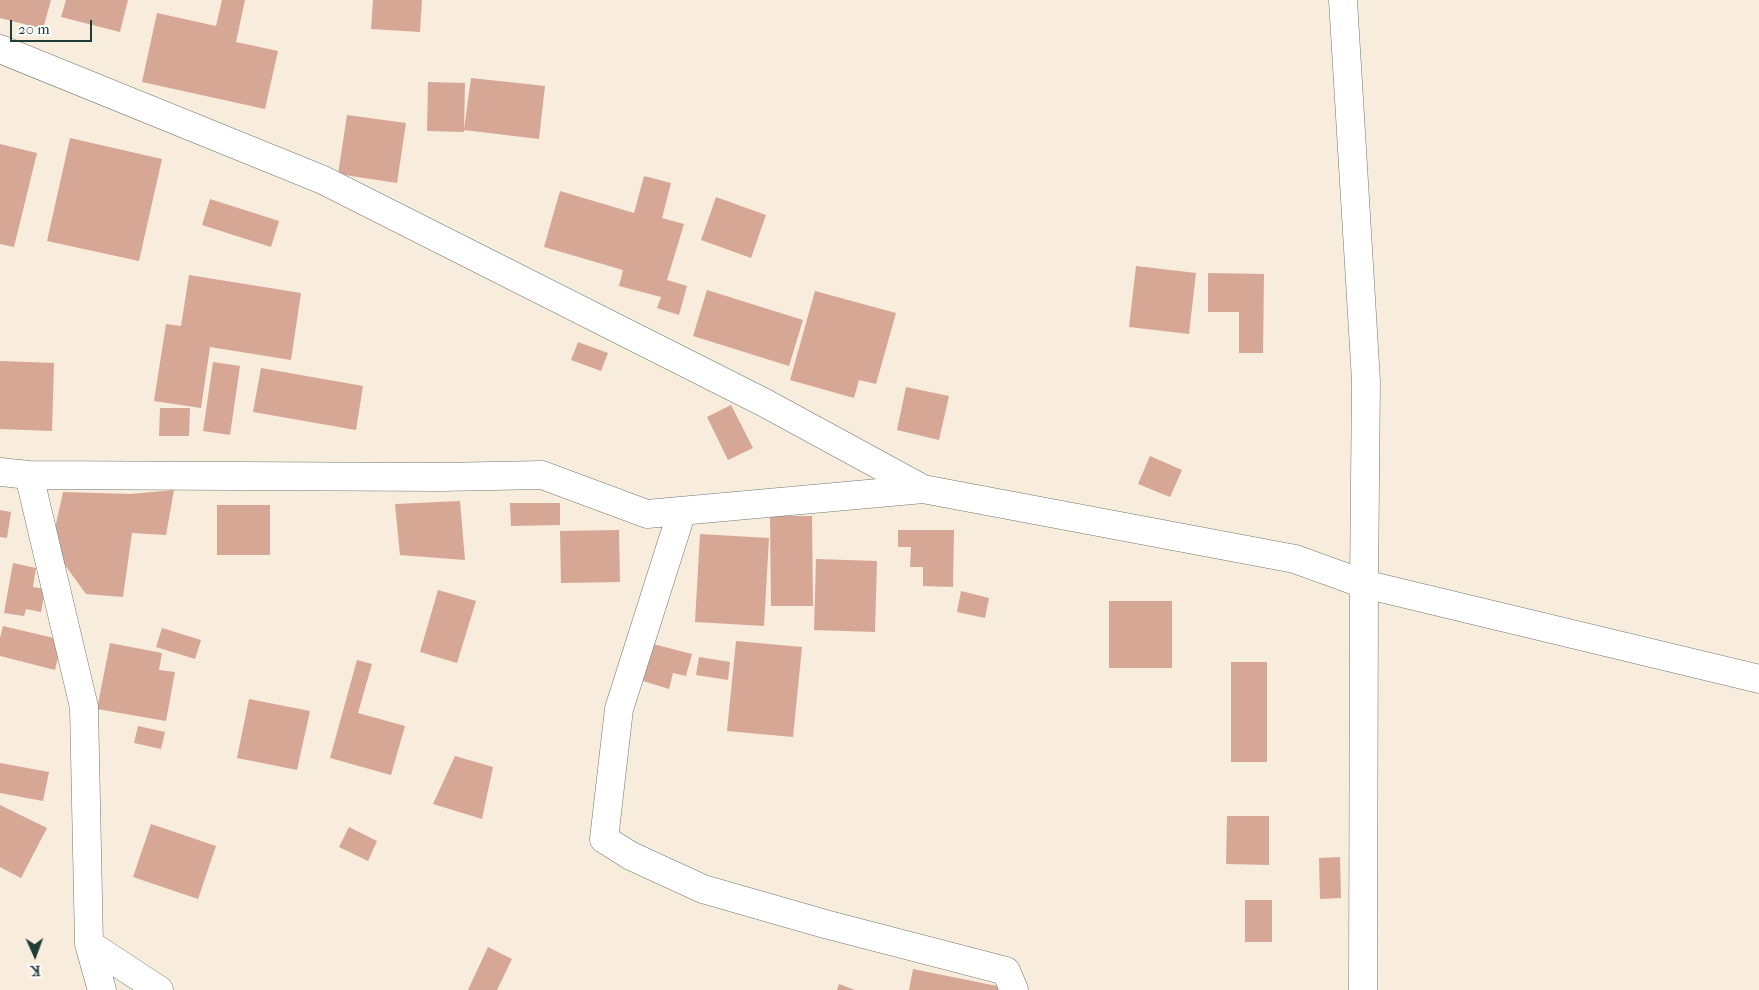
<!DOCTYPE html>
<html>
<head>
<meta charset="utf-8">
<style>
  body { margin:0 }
  #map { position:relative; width:1759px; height:990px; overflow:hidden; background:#f8ecdc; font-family:"IM FELL French Canon",serif }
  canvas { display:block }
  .north { position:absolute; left:10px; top:930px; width:50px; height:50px; -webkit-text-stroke:4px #fff; paint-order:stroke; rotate:178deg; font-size:14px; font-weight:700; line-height:20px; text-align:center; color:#1f3d34 }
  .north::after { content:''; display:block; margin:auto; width:18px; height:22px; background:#1f3d34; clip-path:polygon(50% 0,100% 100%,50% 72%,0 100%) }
  .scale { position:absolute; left:10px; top:20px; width:82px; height:22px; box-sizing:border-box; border:2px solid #1f3d34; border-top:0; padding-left:6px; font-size:15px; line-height:18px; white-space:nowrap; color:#1f3d34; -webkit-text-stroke:4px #fff; paint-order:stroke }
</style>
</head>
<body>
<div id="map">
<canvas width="1759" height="990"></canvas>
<div class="north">K</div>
<div class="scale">20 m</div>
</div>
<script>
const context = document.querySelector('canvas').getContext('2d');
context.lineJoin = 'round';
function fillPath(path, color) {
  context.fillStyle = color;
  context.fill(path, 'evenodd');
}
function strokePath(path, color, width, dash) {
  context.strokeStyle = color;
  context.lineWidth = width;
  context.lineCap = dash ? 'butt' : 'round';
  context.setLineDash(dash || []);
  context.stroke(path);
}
const building = new Path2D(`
  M0,0H51L43,29L0,18Z
  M66,0H128L120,32L61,17Z
  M222,0H245L236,42L278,51L265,109L142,82L157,13L216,26Z
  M373,0H422L420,32L371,29Z
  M471,78L545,86L539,139L464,130Z
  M428,82L465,83L464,132L427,131Z
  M347,115L406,123L397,183L338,174Z
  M70,138L162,159L139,261L47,241Z
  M0,144L37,153L14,247L0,244Z
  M644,176L671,183L662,218L684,224L667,280L687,286L679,315L657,308L661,297L619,286L623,270L544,247L560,191L634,213Z
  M716,197L766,215L751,258L701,240Z
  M210,199L279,221L271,247L202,225Z
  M1136,266L1196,273L1189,334L1129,327Z
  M1208,273L1264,274L1263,353H1239V312H1208Z
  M189,275L301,293L291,360L210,347L201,408L154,401L166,324L181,326Z
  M707,290L803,320L789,366L693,336Z
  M815,291L896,313L876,384L859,380L854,398L790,380Z
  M578,342L608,353L601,371L571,360Z
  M0,361L54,363L52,431L0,429Z
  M213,362L240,366L230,435L203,431Z
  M261,368L363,386L356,430L253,412Z
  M906,387L949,396L939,440L897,430Z
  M731,405L753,448L728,460L707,417Z
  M160,408H190L189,436H159Z
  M1150,456L1182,470L1170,497L1138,484Z
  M174,490L166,535L132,533L123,597L86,594L62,561L52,542L63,492L131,494Z
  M460,501L465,560L400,555L395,504Z
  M510,503H560V525L511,526Z
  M217,505H270V555H217Z
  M0,510L11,512L7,538L0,537Z
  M770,516H812L813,606H771Z
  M619,530L620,582L561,583L560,531Z
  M898,530H954L953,587L923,586V567H910L911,547H898Z
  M700,534L769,538L764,626L695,622Z
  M816,559L877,561L875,632L814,630Z
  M13,563L36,568L33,587L45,589L41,612L26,609L24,616L4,613Z
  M438,590L476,601L457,663L420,652Z
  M961,591L989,598L985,618L957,612Z
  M1109,601H1172V668H1109Z
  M3,626L62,640L55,670L0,656V638Z
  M162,628L201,640L195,659L156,647Z
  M736,641L802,647L793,737L727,731Z
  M110,643L162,653L159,670L175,672L166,721L97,709Z
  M653,644L692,654L686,676L673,673L669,689L643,681Z
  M699,657L730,662L728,680L696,675Z
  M357,660L372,664L358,713L405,726L391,775L330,758Z
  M1231,662H1267V762H1231Z
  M249,699L310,711L297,770L237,758Z
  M138,726L165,732L161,749L134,743Z
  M455,756L493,767L482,819L433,804Z
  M0,763L49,772L43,801L0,793Z
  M0,805L47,828L21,878L0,867Z
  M1227,816H1269V865L1226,864Z
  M151,824L216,846L198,899L133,877Z
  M349,827L377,841L368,861L339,847Z
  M1340,857L1341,898L1320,899L1319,858Z
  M1245,900H1272V942H1245Z
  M488,947L512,959L497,990H468Z
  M913,969L1002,987V990H909Z
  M839,984L855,990H837Z`);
const minor = new Path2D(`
  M1343,0L1366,381L1364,584L1363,990
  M0,49L323,180L765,403L923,489L1295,559L1364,584L1759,679
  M0,472L29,475L441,477L542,475L647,514L923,489
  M29,475L84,707L89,944L102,990
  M682,511L619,709L604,839L631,856L703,889L825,924L1006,971L1014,990
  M89,944L159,990`);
fillPath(building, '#d7a796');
strokePath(minor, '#6b7a6f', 29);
strokePath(minor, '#fff', 28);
</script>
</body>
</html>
